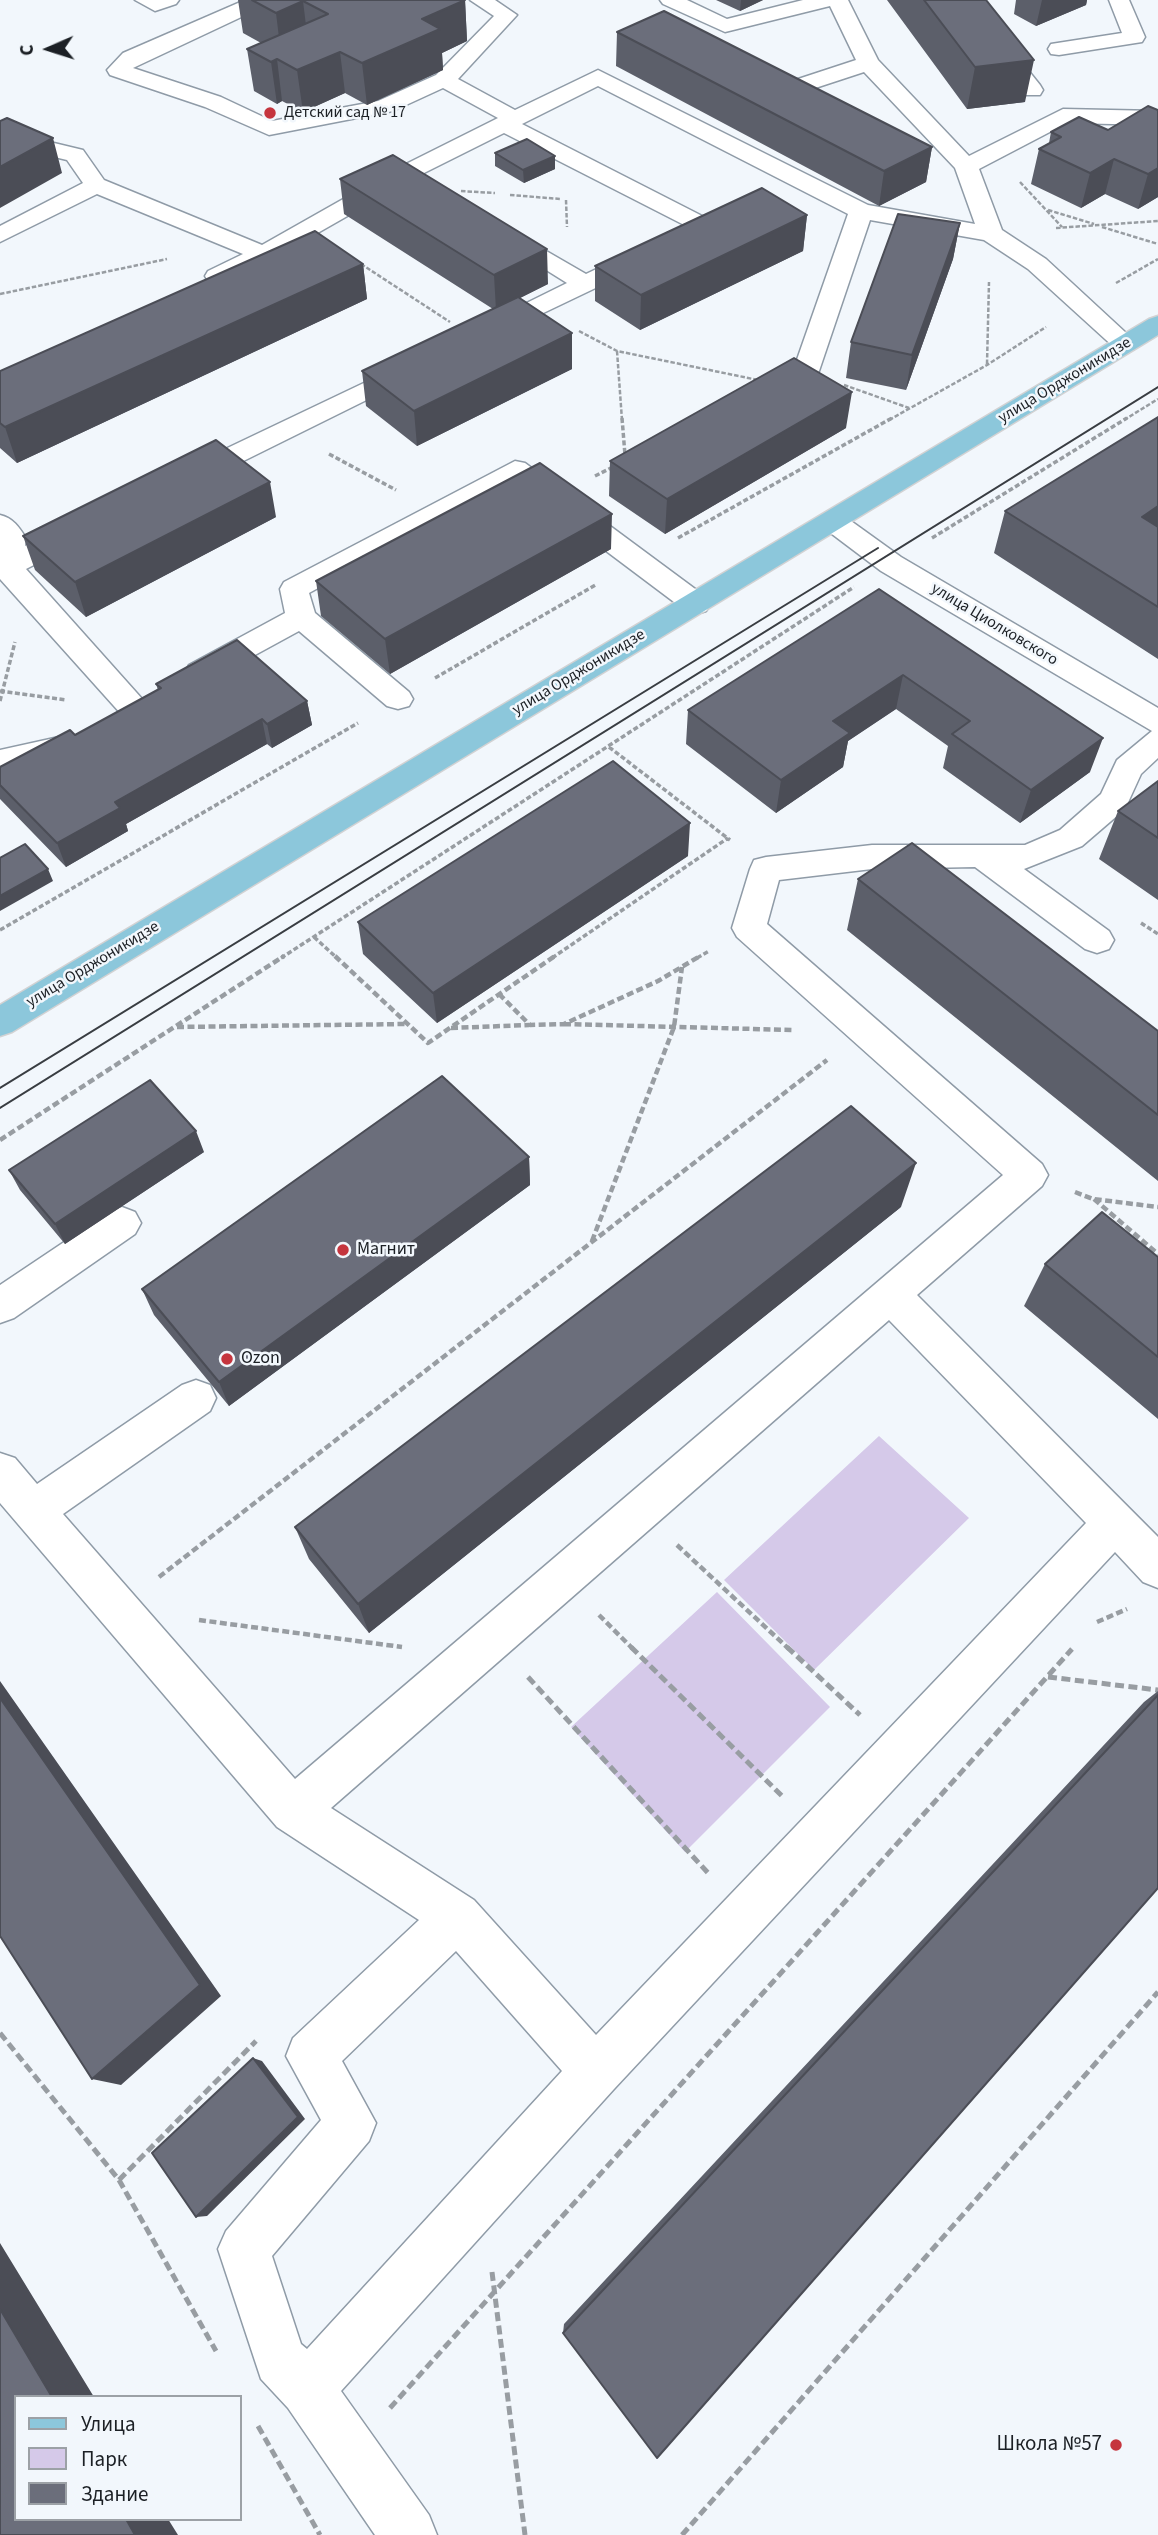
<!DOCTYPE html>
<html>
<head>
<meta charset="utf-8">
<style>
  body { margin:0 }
  #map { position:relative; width:1158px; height:2535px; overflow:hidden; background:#f2f7fc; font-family:"Source Sans 3",sans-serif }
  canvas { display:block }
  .legend { position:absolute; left:14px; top:2395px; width:228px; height:126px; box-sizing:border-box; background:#f2f7fc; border:2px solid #9ca1a6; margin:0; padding:9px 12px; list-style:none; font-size:21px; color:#1c2025 }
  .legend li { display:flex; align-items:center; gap:14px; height:35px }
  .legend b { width:35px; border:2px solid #9ca1a6 }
  .north { position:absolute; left:14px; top:14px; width:70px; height:70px; -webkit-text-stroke:5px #f2f7fc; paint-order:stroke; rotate:267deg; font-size:19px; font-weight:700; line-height:28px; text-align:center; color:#1c2025 }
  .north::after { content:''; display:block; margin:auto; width:24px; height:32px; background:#1c2025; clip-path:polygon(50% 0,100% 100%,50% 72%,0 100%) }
</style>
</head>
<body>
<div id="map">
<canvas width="1158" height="2535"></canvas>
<ul class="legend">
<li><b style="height:9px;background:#8cc7db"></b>Улица</li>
<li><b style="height:19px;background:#d5c9e9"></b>Парк</li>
<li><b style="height:19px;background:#6b6e7b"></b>Здание</li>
</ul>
<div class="north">С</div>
</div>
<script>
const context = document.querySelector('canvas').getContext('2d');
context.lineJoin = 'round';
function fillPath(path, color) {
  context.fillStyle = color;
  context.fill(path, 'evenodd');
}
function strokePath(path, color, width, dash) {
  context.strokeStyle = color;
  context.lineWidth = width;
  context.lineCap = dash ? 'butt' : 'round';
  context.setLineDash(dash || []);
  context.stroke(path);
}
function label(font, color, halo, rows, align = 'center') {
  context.font = font + ' "Source Sans 3",sans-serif';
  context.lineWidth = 5;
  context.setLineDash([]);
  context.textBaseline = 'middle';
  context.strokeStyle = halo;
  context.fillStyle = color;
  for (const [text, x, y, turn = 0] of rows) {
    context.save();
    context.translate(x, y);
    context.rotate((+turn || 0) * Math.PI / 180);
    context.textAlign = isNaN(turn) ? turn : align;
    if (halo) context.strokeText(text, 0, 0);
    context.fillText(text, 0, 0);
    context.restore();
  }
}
const green = new Path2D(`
  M879,1436L969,1518L814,1670L724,1580Z
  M717,1592L830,1707L685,1852L571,1727Z`);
const pathFar3 = new Path2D(`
  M1020,182L1062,227
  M461,191L495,193
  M510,195L561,199
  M566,200L567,227
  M1048,210L1094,224
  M1102,227L1158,244
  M1056,228L1158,221
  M361,264L450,322
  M1116,283L1158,259
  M0,294L167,259
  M579,331L617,351L758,380
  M617,351L622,420
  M987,364L989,282
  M844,385L909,408
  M889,420L987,365L1046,327
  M1124,420L1158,399`);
const pathFar2 = new Path2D(`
  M622,418L625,455
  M329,454L396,490
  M595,476L613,467
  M678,538L892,418
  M932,538L1127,418
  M435,678L597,584
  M0,691L66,700
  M0,701L15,642
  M609,747L730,840
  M1141,923L1158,934
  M0,930L358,723
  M314,937L337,958
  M281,958L854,587
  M552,958L728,838
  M697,958L709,951`);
const pathFar1 = new Path2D(`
  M335,956L428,1043L555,956
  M499,994L530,1025L564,1024L658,981L700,956
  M564,1024L793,1030
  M177,1027L406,1024
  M451,1028L529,1025
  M0,1140L284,956
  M1075,1192L1093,1199L1158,1207
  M1094,1199L1158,1254
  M592,1241L674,1027L682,967
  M677,1545L789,1649
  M159,1577L827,1060
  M599,1615L633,1649
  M199,1620L402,1647
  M1097,1622L1127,1609`);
const path = new Path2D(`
  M631,1647L782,1796
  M787,1647L860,1715
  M528,1677L709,1874
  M1048,1677L1158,1690
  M0,2033L119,2180L216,2351
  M119,2180L256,2041
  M492,2272L525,2535
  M390,2408L1072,1649
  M258,2426L320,2535
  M682,2535L1158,1992`);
const minor = new Path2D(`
  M135,0H179L176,4L155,11Z
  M245,0H272L269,4L133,68L221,97L272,121L378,101L436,75L494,16L470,0H495L517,15L458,79L515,110L598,70L868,205L975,224L955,168L864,72L800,93L789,86L792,81L856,60L830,6L725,32L663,4L660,0H687L727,19L803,0H848L878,60L969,156L1063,109L1158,111V125L1067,123L979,169L1002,230L1046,259L1138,344L1134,349H1116L1028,269L984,240L870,220L819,371L815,376H797L793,371L848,214L598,86L522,124L712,221L716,226L712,231H696L504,133L414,178L272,259L217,283L208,281L205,276L208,271L243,254L97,194L0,242V226L83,183L67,160L0,144V130L83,150L104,180L262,245L398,168L498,118L443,88L393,111L269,135L205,107L110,75L107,70L123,53Z
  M951,0H972L1040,85L1043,90L1040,95H1024Z
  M1109,0H1129L1145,37L1142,42L1059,55L1051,54L1048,49L1051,44L1122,33Z
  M503,226L586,274L634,251H652L655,256L652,261L489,339L480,336L476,331L480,326L567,283L495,238L491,233L495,228Z
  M410,361L419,364L423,369L419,374L197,484L187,486L177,484L173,478L177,472Z
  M515,461L525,463L706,597L711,604L706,611L696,614L686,611L513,481L309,593L315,613L409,692L413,699L409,706L398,709L387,706L299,631L211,679L200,682L189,679L185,672L189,665L285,613L280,589L284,582Z
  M834,513L844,516L901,557L1158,708V758L1141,774L1125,809L1082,846L1024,869L1109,931L1114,940L1109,949L1097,953L1085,949L975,867L872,869L779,880L767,924L1042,1164L1048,1175L1042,1186L917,1295L1158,1537V1588L1143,1582L1115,1552L614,2089L341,2391L429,2515L437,2535H375L288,2408L261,2379L218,2249L226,2231L321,2120L286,2056L293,2038L419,1920L277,1827L0,1503V1453L15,1458L37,1484L182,1385L196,1380L210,1385L216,1398L210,1411L63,1514L295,1779L1003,1175L737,937L732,928L750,869L754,860L766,857L872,845H1025L1060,830L1101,794L1117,760L1152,731L881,571L824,528L820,522L824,516ZM889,1320L1086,1523L596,2035L474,1900L331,1808ZM456,1951L562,2071L307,2349L301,2344L272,2256L369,2141L376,2123L342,2061Z
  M0,515C13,518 19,527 26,538L25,546C43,537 66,520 87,526L91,532L87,538L26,569L144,701L148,708L144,715L133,719L122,715L0,579Z
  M68,735L79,738L84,746L79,754L0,772V750Z
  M122,1207L135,1212L141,1223L135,1234L14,1318L0,1323V1285L109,1212Z`);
const major = new Path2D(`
  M1158,316V335L12,1032L0,1036V1005L1149,319Z`);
const tram = new Path2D(`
  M0,1088L878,548
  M0,1108L1158,387`);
const wall = new Path2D(`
  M238,0H465L467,41L442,53L443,70L367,105L345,93L303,112L282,101L277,104L254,91L247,49L261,43L243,33Z
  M716,0H763L740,11Z
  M887,0H986L1025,102L967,109Z
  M1016,0H1087L1086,5L1036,26L1014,14Z
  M617,32L932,147L926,182L879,206L616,66Z
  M1158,110V197L1138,209L1105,194L1081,208L1031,184L1039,149L1049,143L1051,132L1108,130Z
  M495,153L555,169L524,183L495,166Z
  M340,179L548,284L520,298L572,333V369L417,446L366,406L362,371L493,309L344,214Z
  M807,215L803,251L640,330L595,301V266Z
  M960,223L953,259L906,390L846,378L851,342Z
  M363,264L367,299L17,463L0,448V371Z
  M1158,417V659L994,553L1005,511Z
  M846,428L665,534L609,496L610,461Z
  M276,517L86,617L35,570L23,536Z
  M611,549L390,674L321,616L316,581Z
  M879,589L1090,772L1020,823L943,768L948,746L896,709L848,741L843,767L776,813L686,744L688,710Z
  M156,684L307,701L312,725L272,748L267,744L126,824L128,831L66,867L0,799V767L75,735L158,690Z
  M1158,781V900L1099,859L1118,811Z
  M688,856L437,1023L363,954L358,922Z
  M858,879L1158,1031V1181L847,930Z
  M204,1152L65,1244L20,1190L9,1170Z
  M529,1157L530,1185L229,1406L154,1315L142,1289Z
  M901,1207L369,1633L309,1559L295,1527Z
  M1158,1257V1419L1024,1306L1045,1264Z
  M1158,1691V1888L563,2333L564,2324L1144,1702Z`);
const shadedWall = new Path2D(`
  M465,0L467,41L442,53L443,70L367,105L362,63L422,19Z
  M741,0H763L740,11Z
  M1042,0H1087L1086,5L1036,26Z
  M303,1L308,42L281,54L276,13Z
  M340,52L345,93L303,112L297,70Z
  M277,59L282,101L277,104L271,62Z
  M1034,60L1025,102L967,109L975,67Z
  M53,138L62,173L0,208V167Z
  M932,147L926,182L879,206L884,171Z
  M555,156V169L524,183L523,170Z
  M1114,159L1105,194L1081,208L1090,173Z
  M1158,168V197L1138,209L1148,174Z
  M807,215L803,251L640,330L641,295Z
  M960,223L953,259L906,390L912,355Z
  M547,249L548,284L496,310L494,275Z
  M363,264L367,299L17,463L5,427Z
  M572,333V369L417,446L414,411Z
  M852,392L846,428L665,534L667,499Z
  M270,482L276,517L86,617L75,582Z
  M1158,506V539L1142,517Z
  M612,514L611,549L390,674L385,639Z
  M903,675L896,709L848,741L843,767L776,813L781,780L833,721Z
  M307,701L312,725L272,748L267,724Z
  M262,719L267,744L126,824L128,831L66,867L57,843L115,802Z
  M1103,738L1090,772L1020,823L1031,790Z
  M690,823L688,856L437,1023L433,993Z
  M48,869L53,881L0,911V896Z
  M196,1131L204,1152L65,1244L55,1224Z
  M529,1157L530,1185L229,1406L219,1382Z
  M916,1163L901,1207L369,1633L358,1604Z
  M0,1681L221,1996L121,2085L92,2079L0,1698Z
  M253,2058L262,2061L305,2119L207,2216L196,2217Z
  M0,2243L94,2397H52L0,2309Z
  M126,2519H168L178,2535H135Z`);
const building = new Path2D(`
  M252,0H465L422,19L440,29L362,63L340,52L297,70L277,59L271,62L247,49L328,14L303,1L276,13Z
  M924,0H986L1034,60L975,67Z
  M664,11L932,147L884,171L617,32Z
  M1148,106L1158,110V168L1148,174L1114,159L1090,173L1039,149L1061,137L1051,132L1079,117L1108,130Z
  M7,118L53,138L0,167V121Z
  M527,139L555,156L523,170L495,153Z
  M393,155L547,249L494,275L340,179Z
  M762,188L807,215L641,295L595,266Z
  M898,214L960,223L912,355L851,342Z
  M315,231L363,264L5,427L0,423V371Z
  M518,297L572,333L414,411L362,371Z
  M794,358L852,392L667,499L610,461Z
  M1158,417V506L1142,517L1158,527V607L1005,511Z
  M216,440L270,482L75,582L23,536Z
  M540,463L612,514L385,639L316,581Z
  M879,589L1103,738L1031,790L952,734L970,721L903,675L833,721L850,733L781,780L688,710Z
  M237,640L307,701L267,724L262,719L115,802L120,808L57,843L0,785V767L70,730L75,735L161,688L156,684Z
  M613,761L690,823L433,993L358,922Z
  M1158,781V838L1118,811Z
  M912,843L1158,1031V1115L858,879Z
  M25,844L48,869L0,896V858Z
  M442,1076L529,1157L219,1382L142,1289Z
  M150,1080L196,1131L55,1224L9,1170Z
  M851,1106L916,1163L358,1604L295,1527Z
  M1102,1212L1158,1257V1357L1045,1264Z
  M1158,1695V1888L657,2458L563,2333Z
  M0,1698L200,1985L92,2079L0,1936Z
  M253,2058L298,2117L196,2217L152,2153Z
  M0,2309L52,2397H16V2519H126L135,2535H0Z`);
const markers = [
  [270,113,7,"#c5353e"],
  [343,1250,7,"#c5353e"],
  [227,1359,7,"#c5353e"],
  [1116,2445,7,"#c5353e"]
];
const farPoinames = [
  ["Детский сад № 17",284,113]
];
const farStreetnames = [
  ["улица Орджоникидзе",1065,381,-31],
  ["улица Циолковского",994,625,31],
  ["улица Орджоникидзе",579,673,-31],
  ["улица Орджоникидзе",93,965,-31]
];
const poiNames = [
  ["Магнит",357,1250],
  ["Ozon",241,1359]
];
const nearPoinames = [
  ["Школа №57",1102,2445]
];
fillPath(green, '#d5c9e9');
strokePath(minor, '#8f9ba7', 3);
strokePath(major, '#d2d2d3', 3);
strokePath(pathFar3, '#989da2', 2.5, [4.5, 2]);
strokePath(pathFar2, '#989da2', 3.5, [5, 2.5]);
strokePath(pathFar1, '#989da2', 4.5, [7, 3.5]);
strokePath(path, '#989da2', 5, [9, 4.5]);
fillPath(minor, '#fff');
fillPath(major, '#8cc7db');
strokePath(tram, '#393d42', 2);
fillPath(wall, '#5c5f6a');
fillPath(shadedWall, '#4b4d56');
fillPath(building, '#6b6e7b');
strokePath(building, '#4b4d56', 2);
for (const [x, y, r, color] of markers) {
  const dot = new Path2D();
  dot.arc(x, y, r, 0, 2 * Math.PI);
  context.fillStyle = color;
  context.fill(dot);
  strokePath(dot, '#f2f7fc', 2.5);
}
label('16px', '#1c2025', '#f2f7fc', farPoinames, 'left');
label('16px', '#1c2025', '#f2f7fc', farStreetnames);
label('18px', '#1c2025', '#f2f7fc', poiNames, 'left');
label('21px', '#1c2025', '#f2f7fc', nearPoinames, 'right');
</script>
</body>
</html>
